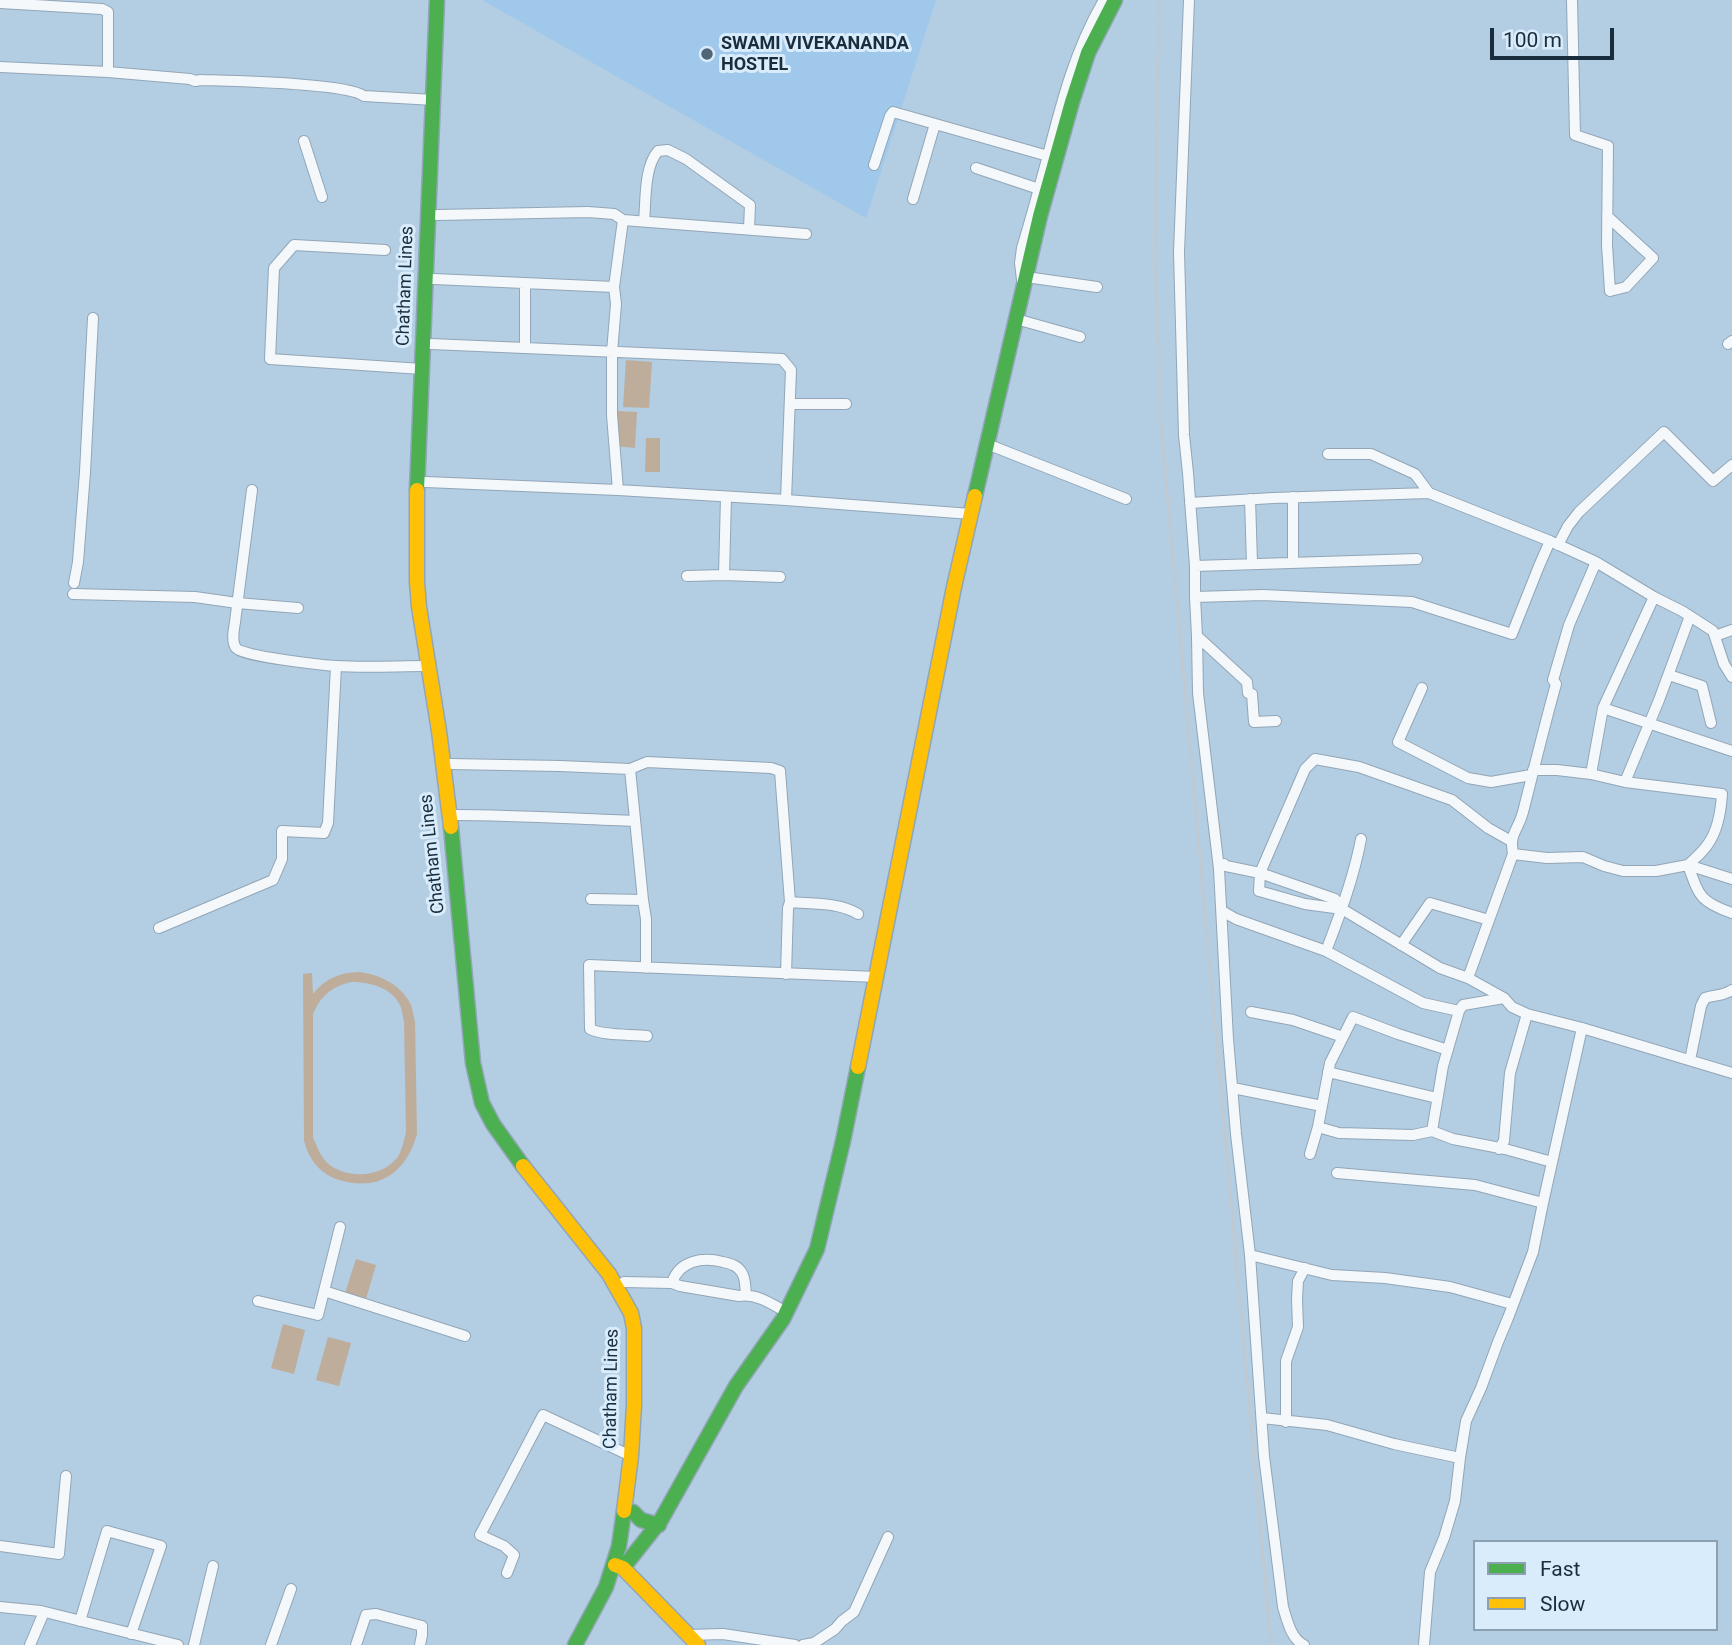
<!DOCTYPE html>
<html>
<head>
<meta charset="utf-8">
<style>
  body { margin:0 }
  #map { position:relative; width:1732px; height:1645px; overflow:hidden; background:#b3cde2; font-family:Roboto,sans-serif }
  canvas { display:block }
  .legend { position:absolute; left:1473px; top:1540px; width:245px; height:91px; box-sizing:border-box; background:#d9ecfc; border:2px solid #8da0af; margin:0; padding:9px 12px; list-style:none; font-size:21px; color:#1a2d3c }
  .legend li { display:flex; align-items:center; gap:14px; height:35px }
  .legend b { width:35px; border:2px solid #8da0af }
  .scale { position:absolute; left:1490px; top:28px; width:124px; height:32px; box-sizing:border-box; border:4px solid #1a2d3c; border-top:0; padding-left:9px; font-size:21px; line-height:24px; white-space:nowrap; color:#1a2d3c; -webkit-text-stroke:5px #d9ecfc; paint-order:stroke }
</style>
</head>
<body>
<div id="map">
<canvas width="1732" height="1645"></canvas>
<ul class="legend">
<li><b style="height:9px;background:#4caf50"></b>Fast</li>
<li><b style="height:9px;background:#ffc107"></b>Slow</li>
</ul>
<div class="scale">100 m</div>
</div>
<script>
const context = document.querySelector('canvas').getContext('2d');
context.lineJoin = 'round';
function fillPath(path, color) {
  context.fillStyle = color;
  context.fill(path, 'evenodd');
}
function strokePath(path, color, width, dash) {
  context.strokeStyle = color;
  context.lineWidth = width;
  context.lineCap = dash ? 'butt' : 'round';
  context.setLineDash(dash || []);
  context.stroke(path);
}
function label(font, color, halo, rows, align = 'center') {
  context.font = font + ' Roboto,sans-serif';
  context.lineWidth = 6;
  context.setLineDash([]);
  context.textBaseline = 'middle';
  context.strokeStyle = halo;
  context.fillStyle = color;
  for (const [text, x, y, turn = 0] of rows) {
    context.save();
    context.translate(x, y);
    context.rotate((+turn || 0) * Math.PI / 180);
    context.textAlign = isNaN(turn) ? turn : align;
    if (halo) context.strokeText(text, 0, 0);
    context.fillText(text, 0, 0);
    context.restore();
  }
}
const built = new Path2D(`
  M482,0H936L866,218Z`);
const green = new Path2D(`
  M626,360L652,362L649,408L623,407Z
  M617,411L637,412L635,448L615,446Z
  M646,438H660V472H645Z
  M359,972C379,974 402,985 411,1005C413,1010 413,1016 415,1021L417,1134C406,1173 379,1192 339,1180C328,1177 315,1167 310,1156C307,1152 306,1146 304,1141L303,974L312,973L313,994C326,978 339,973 359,972ZM351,982C369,982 391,987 400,1005C402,1009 403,1017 404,1022L406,1132C404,1140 402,1151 397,1158C381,1177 351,1179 331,1166C321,1159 318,1148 313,1138V1014C321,996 331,987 351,982Z
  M356,1259L376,1265L366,1299L345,1293Z
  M283,1324L305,1330L294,1374L271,1368Z
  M328,1337L351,1343L339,1386L316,1380Z`);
const street = new Path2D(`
  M1189,0L1179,252L1184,435L1188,473L1195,566V597L1263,595L1412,602L1512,634L1539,566L1550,541
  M1572,0L1575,135L1608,146L1607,245L1610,291L1626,287L1653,258L1607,216
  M0,3L102,9L108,12V72
  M0,67L108,72L190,79L195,81L201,80C230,81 346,83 364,96L434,100
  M304,141L322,197
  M874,165L890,116L893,112L1048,156
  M976,168L1039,189
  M913,199L935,124
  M437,215L588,212L614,214L623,220L806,234
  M644,221C646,200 644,167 658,151L668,150L686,159L750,205L749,229
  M385,250L294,245L274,268L270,359L422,369
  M1026,277L1097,287
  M434,279L614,287
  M1022,280L1020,263L1022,248C1031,218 1039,189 1047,159C1061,104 1075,49 1104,0
  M1016,319L1080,337
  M431,344L782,359L791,370L786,500L971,514
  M1728,344L1732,341
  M525,348V283
  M790,404H846
  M987,444L1126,499
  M1328,454H1371L1415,474L1429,493
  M426,482L618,490L786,500
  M252,490L235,622C234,629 231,641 236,648C240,656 322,665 336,666C366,668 397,666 427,666
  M618,490L612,415V352L616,304L614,287L623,220
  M1293,497V563
  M1250,499L1252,563
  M1190,503L1273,498L1429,493L1550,541L1596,562L1654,597L1682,611L1713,631L1724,664L1732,677
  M1558,545L1568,526L1579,512L1664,432L1713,481L1732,465
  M1195,566L1417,559
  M724,575L780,577
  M687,576L724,575L726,497
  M74,583L78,562L85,472L93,318
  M73,594L195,597L237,603L298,608
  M1195,597L1197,636L1247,682L1248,693L1252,694L1254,722L1276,721
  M1197,636L1198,693L1219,869L1228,1039L1236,1134L1250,1255L1264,1456L1283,1607C1287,1620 1291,1639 1304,1645
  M1715,636L1732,630
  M1669,675L1702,686L1711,723
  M1422,688L1398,742L1468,778L1491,782L1531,775
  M1603,708L1654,597
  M450,764L560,766L630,769L647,762L771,768L780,771L790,902L788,908L786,974
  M630,769L643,900L646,919V968
  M1533,770H1557L1591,774L1625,782L1722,794C1721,810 1718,830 1708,844C1703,852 1694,859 1688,865
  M1591,774L1603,708L1732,751
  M1625,782L1659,700L1690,616
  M457,815C516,815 576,819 635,821
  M1511,841L1488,828L1452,800L1359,767L1315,759L1305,769L1260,873L1259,891L1305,904L1342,909L1440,968L1468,978L1513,854C1509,833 1518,831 1523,812C1534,769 1544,727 1556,684L1553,680L1569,625L1596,562
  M1513,854L1547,858L1583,857L1604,866L1623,871H1656L1688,865L1732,879
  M1688,865C1699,896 1700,902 1732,913
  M1219,869L1224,864L1226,866L1260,873L1335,899L1342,909
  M591,899L643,900
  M790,902C812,904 839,902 858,914
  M1222,911L1236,919L1326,951L1423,1003L1459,1011
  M159,928L273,880L282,859V831L324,833L328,823L336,666
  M1401,945L1430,903L1489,920
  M1326,951C1340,915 1354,877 1361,839
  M1468,978L1504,998L1512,1007L1527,1014L1582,1028L1732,1073
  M1251,1012L1293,1020L1343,1037
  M647,1036C631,1034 604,1036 590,1029L589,965L876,977
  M1690,1060L1701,1006L1705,998C1716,994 1721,997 1732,990
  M1328,1072L1437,1098
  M1233,1088L1322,1106
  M1318,1127L1330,1063L1353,1017L1398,1034L1448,1050
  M1432,1131L1443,1066L1459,1011L1463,1005L1504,998
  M1499,1149L1504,1141L1510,1073L1527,1014
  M1310,1154L1318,1127L1339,1133L1413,1135L1432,1131L1453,1139L1505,1149L1552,1162
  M1337,1173L1475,1185L1543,1203
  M1250,1255L1332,1275L1385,1278L1450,1287L1512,1304
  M624,1282L672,1283L680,1286L739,1296C756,1293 772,1304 786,1312
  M672,1283C679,1260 703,1257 723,1262C732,1264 738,1266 742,1273C746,1279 745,1288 746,1295
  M324,1291L465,1336
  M258,1301L318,1315L340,1227
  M1262,1418L1327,1425L1394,1444L1460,1458L1466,1421L1481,1388L1498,1342L1508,1318L1533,1252L1543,1203L1582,1028
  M1286,1422V1361L1298,1327L1297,1299L1298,1281L1305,1268
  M0,1546L59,1554L66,1476
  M507,1573L514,1555L504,1546L480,1535L543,1415L631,1456
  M0,1607L41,1611L178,1645
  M80,1621L107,1531L161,1546L131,1634
  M688,1635L723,1634L795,1645
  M30,1645L44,1612
  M194,1645L213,1566
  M271,1645L291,1589
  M356,1645L366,1615L376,1614L422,1626V1635L420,1645
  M803,1645L814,1643L835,1629L842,1621L854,1612L888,1537
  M1424,1645L1430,1572L1444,1538L1455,1501L1460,1458`);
const fast = new Path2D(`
  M417,490L437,0
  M975,496L1040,216L1072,102L1088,53L1115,0
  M451,827L473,1063L482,1103L493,1124L523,1166
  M633,1512L641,1520L659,1525
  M623,1568L661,1520L736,1386L783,1319L817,1249L843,1141L858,1067
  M575,1645L606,1587L619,1546L624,1511`);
const slow = new Path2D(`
  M417,490V582L419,607L439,731L451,827
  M858,1067L954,587L975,496
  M523,1166L609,1274L631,1313L634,1328V1405L631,1456L624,1511
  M615,1565L623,1568L698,1645`);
const rail = new Path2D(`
  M1159,0L1155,260L1161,425L1271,1645`);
const markers = [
  [707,54,7,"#506576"]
];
const poiNames = [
  ["SWAMI VIVEKANANDA",721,44],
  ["HOSTEL",721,65]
];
const streetNames = [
  ["Chatham Lines",406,286,-88],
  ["Chatham Lines",433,854,-96],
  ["Chatham Lines",612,1389,-89]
];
fillPath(built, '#9fc8ea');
fillPath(green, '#bfad9c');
strokePath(street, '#92a6b7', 12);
strokePath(fast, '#92a6b7', 17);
strokePath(slow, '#92a6b7', 17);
strokePath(street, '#f4f8fb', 10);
strokePath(fast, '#4caf50', 14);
strokePath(slow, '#ffc107', 14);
strokePath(rail, '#c1c9cf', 2.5);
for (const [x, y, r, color] of markers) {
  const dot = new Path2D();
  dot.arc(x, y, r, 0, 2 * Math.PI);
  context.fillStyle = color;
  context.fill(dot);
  strokePath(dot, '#d9ecfc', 2.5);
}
label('bold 18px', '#1a2d3c', '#d9ecfc', poiNames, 'left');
label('18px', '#1a2d3c', '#d9ecfc', streetNames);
</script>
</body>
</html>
